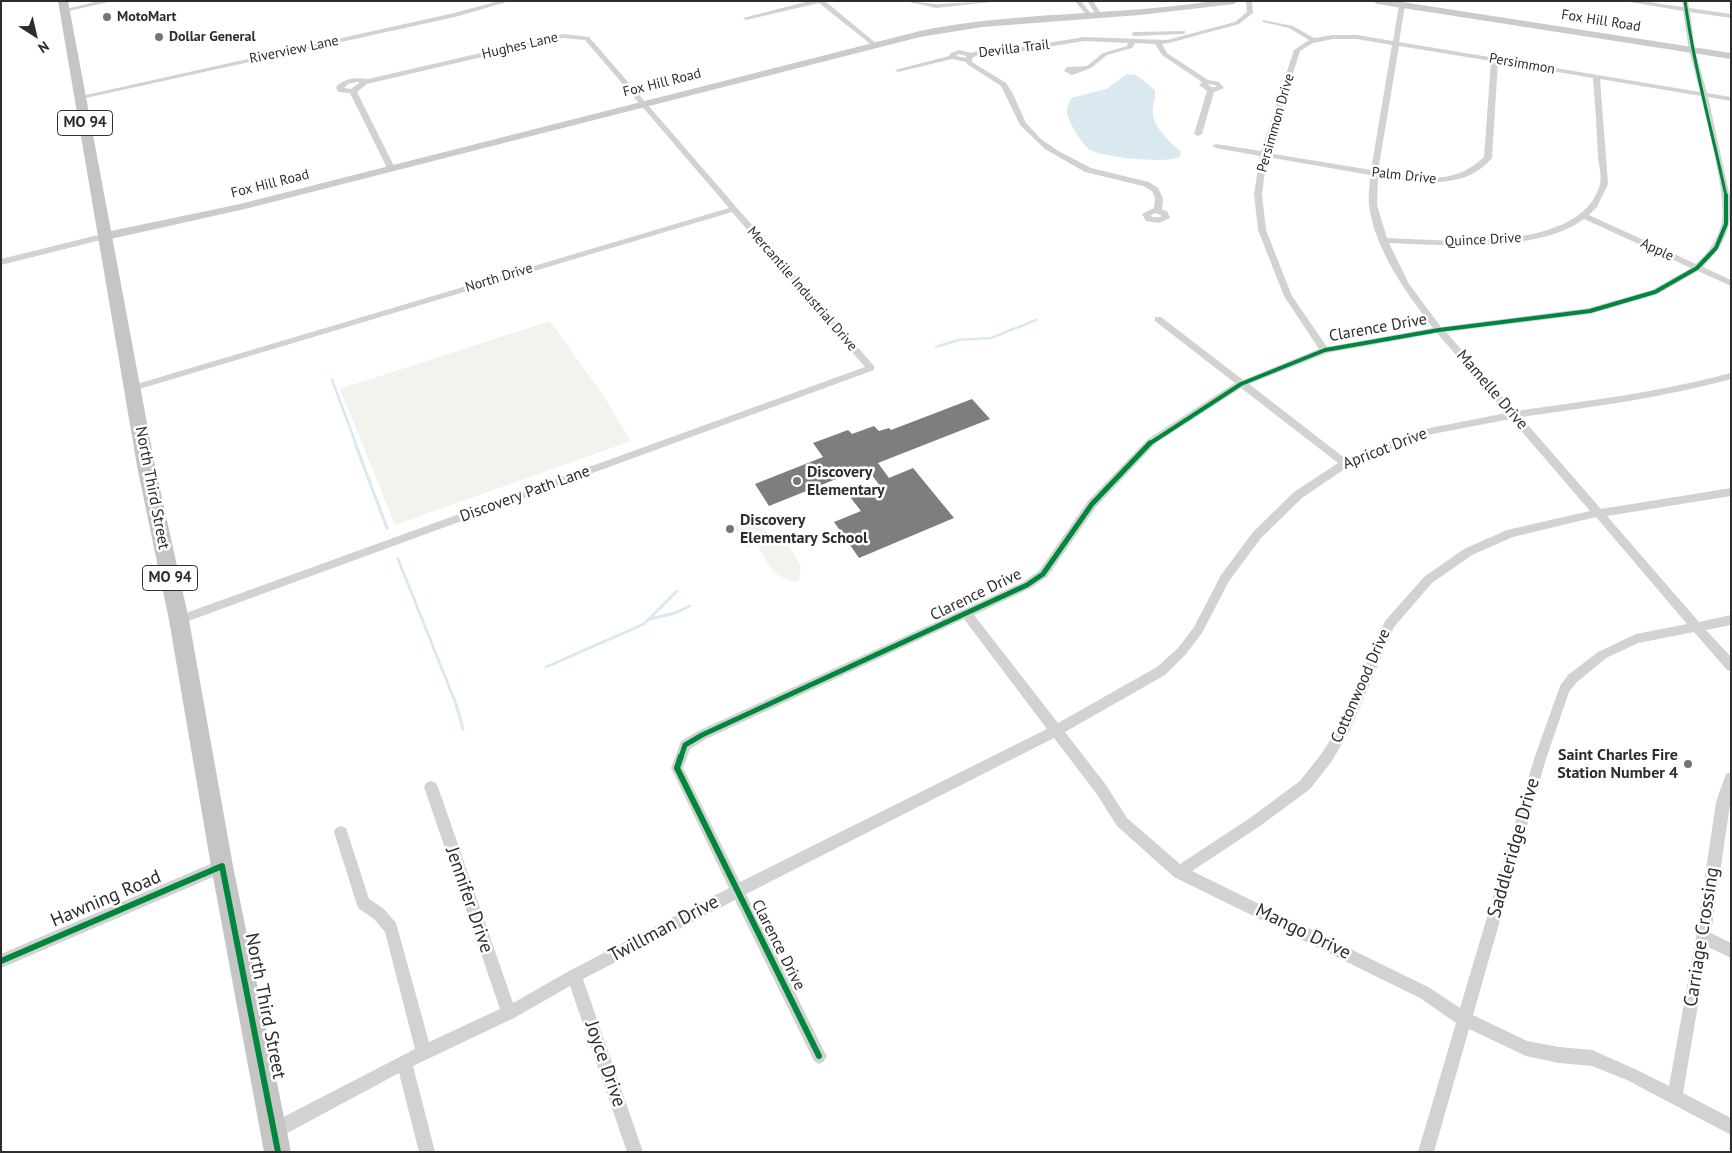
<!DOCTYPE html>
<html>
<head>
<meta charset="utf-8">
<style>
  body { margin:0 }
  #map { position:relative; width:1732px; height:1153px; overflow:hidden; background:#fff; font-family:"PT Sans",sans-serif }
  canvas { display:block }
  .frame { position:absolute; inset:0; border:2px solid #2d2d2d; pointer-events:none }
  .north { position:absolute; left:10px; top:10px; width:50px; height:50px; -webkit-text-stroke:4px #fff; paint-order:stroke; rotate:145deg; font-size:14px; font-weight:700; line-height:20px; text-align:center; color:#2d2d2d }
  .north::after { content:''; display:block; margin:auto; width:18px; height:22px; background:#2d2d2d; clip-path:polygon(50% 0,100% 100%,50% 72%,0 100%) }
</style>
</head>
<body>
<div id="map">
<canvas width="1732" height="1153"></canvas>
<div class="frame"></div>
<div class="north">N</div>
</div>
<script>
const context = document.querySelector('canvas').getContext('2d');
context.lineJoin = 'round';
function fillPath(path, color) {
  context.fillStyle = color;
  context.fill(path, 'evenodd');
}
function strokePath(path, color, width, dash) {
  context.strokeStyle = color;
  context.lineWidth = width;
  context.lineCap = dash ? 'butt' : 'round';
  context.setLineDash(dash || []);
  context.stroke(path);
}
function label(font, color, halo, rows, align = 'center') {
  context.font = font + ' "PT Sans",sans-serif';
  context.lineWidth = 5;
  context.setLineDash([]);
  context.textBaseline = 'middle';
  context.strokeStyle = halo;
  context.fillStyle = color;
  for (const [text, x, y, turn = 0] of rows) {
    context.save();
    context.translate(x, y);
    context.rotate((+turn || 0) * Math.PI / 180);
    context.textAlign = isNaN(turn) ? turn : align;
    if (halo) context.strokeText(text, 0, 0);
    context.fillText(text, 0, 0);
    context.restore();
  }
}
const green = new Path2D(`
  M550,321L603,395L631,441L395,525L340,389Z
  M757,517L771,538L782,534L801,566L799,580L796,582C771,576 769,565 757,544L747,548L733,526Z`);
const water = new Path2D(`
  M1127,74L1136,75L1155,90C1156,99 1152,106 1153,114C1153,126 1172,145 1181,151L1180,157C1165,164 1107,157 1092,151C1083,147 1069,123 1067,113C1066,108 1069,103 1071,98L1106,89Z`);
const streamFar1 = new Path2D(`
  M936,347L958,340L991,338L1036,320
  M332,380L356,444`);
const stream = new Path2D(`
  M355,443L387,528
  M398,559L456,704L463,729
  M650,619L675,613L690,606
  M546,667L644,624L677,591`);
const building = new Path2D(`
  M972,399L990,419L878,463L889,478L913,468L954,518L859,558L834,522L861,511L850,497L880,486L866,467L769,506L755,484L823,457L813,443L848,430L852,434L874,426L879,431L889,428L891,430Z`);
const street = new Path2D(`
  M99,1H113L65,12L62,10Z
  M499,1H510L455,17L81,99L77,97L454,13Z
  M809,1H825L878,45L873,46L819,3L746,20L743,18Z
  M905,1L936,4L1001,1L936,8Z
  M1075,1H1081L1092,15L1091,16H1087Z
  M1087,1H1093L1102,15L1101,16H1097Z
  M1246,1H1252L1253,13L1239,24L1169,43L1162,44L1167,53L1208,80L1219,82L1224,88L1214,92L1202,134L1198,136L1194,134L1207,91L1199,85L1202,82L1162,55L1155,44L1135,43L1132,48L1107,55L1091,68L1072,75L1064,71L1067,67L1087,66L1103,53L1127,46L1128,43L1084,41L1023,51L980,54L972,58V62L1006,83L1012,92L1026,123L1041,139L1060,152L1091,168L1149,182L1158,188L1163,198L1162,210L1167,211L1170,218L1159,223L1146,221L1142,214L1154,208L1155,198L1152,191L1143,186L1085,172L1045,149L1020,125L1001,86L967,64L966,62L952,59L898,72L895,70L949,56L951,53L959,50L972,53L979,50L1023,47L1084,37L1167,40L1235,22L1247,12ZM959,54L966,56V58L956,56ZM1208,84L1215,85L1216,87H1211ZM1155,213L1161,215V217H1152L1151,215Z
  M1624,1H1642L1683,7L1682,1H1688L1689,8L1731,14V18L1690,12L1695,50L1707,93L1731,97V101L1708,97L1731,201C1731,232 1724,244 1703,267L1731,280V286L1698,271L1658,294L1590,314L1446,332L1515,411C1588,401 1660,392 1731,373V379C1662,398 1591,407 1521,417L1601,509L1731,488V496L1607,516L1699,622L1731,615V625L1706,630L1731,657V671L1727,670L1694,632L1638,643L1606,658L1576,683L1569,692L1546,759L1473,1015L1527,1041L1559,1047L1592,1050L1637,1070L1669,1086L1696,937L1716,802L1726,774L1731,772V798L1711,933L1731,943V958L1708,947L1683,1093L1731,1118V1135L1627,1080L1592,1066L1559,1063L1526,1056L1469,1029L1434,1152H1418L1456,1023L1420,998L1174,877L1117,826L1096,793L1054,738L746,894L824,1051L827,1056L824,1061L819,1064L814,1061L735,900L583,979L643,1152H627L570,986L514,1018L413,1066L435,1152H419L399,1073L280,1137L274,1139L268,1137L266,1131L268,1125L415,1049L385,932L374,919L358,908L334,832L336,828L341,826L346,828L369,899L384,909L396,923L429,1042L500,1009L424,787L426,783L431,781L436,783L438,787L513,1003L569,971L729,888L671,768L681,741L698,731L1023,582L1039,571L1088,501L1148,439L1235,383L1155,321V317H1161L1243,380L1319,349L1284,296L1258,230L1254,194L1260,156L1216,148L1212,146L1216,144L1261,151L1294,50L1309,40L1289,28L1263,22V20L1293,26L1314,38L1333,35H1357L1393,41L1399,5L1402,3L1405,5L1399,42L1700,92L1689,50L1683,11ZM1333,39H1357L1392,45L1371,170L1268,153L1300,51L1313,43ZM1399,46L1491,61L1484,157C1453,187 1417,178 1378,171ZM1498,62L1593,78C1595,105 1597,131 1598,158C1599,166 1602,176 1600,184C1582,254 1441,240 1387,238L1377,205L1378,176C1417,182 1463,192 1492,158ZM1600,79L1701,96C1707,124 1729,202 1721,226C1716,242 1708,252 1696,264L1589,215L1597,207L1608,184ZM1267,157L1370,175C1370,184 1368,196 1369,206C1376,252 1406,292 1433,328L1327,347L1292,296L1266,230L1262,194ZM1584,219L1691,268L1652,290L1589,308L1441,327L1409,284L1389,243C1442,245 1539,253 1584,219ZM1437,333L1506,413L1420,430L1346,459L1249,384L1327,353ZM1241,388L1338,463L1294,492L1253,532L1221,575L1194,627L1178,648L1157,667L1058,723L974,615L1031,588L1047,577L1096,507L1156,443ZM1511,419L1590,511L1507,530L1464,549L1424,577L1385,621L1341,723L1322,753L1300,781L1250,818L1180,864L1127,818L1106,785L1065,732L1165,675L1186,654L1202,633L1229,581L1261,538L1302,498L1349,466L1422,436ZM1596,517L1687,624L1636,634L1598,652L1568,675L1560,686L1534,759L1460,1008L1430,988L1192,871L1260,826L1310,789L1332,761L1350,730L1394,627L1432,583L1472,555L1513,537ZM964,619L1047,729L740,882L683,768L690,749L706,739Z
  M1185,31V33L1183,34L1134,36L1131,34L1134,32Z
  M563,34L589,37L874,366V370L183,623H175L173,620L175,617L865,367L732,212L136,390H130L128,388L130,386L729,208L585,40L563,38L367,84L357,92L395,168L391,170L387,168L350,93L338,92L336,87C344,78 356,77 368,79ZM356,82H360L351,89L344,88L348,84Z
  M106,233L110,236L109,238L1,265V259Z
  M222,859L227,861L229,866L227,871L1,968V954Z`);
const secondary = new Path2D(`
  M1214,1H1238L1234,4L1140,15L982,27L920,37L245,209L106,240L100,236L106,232L240,204L920,31C1016,11 1116,16 1214,1Z
  M1373,1H1396L1731,53V59L1377,4Z`);
const primary = new Path2D(`
  M58,1H68L155,466L189,620L233,866L291,1152H264L211,866L169,620L137,466Z`);
const cyclewayFar3 = new Path2D(`
  M1685,1C1694,67 1712,131 1726,196`);
const cyclewayFar2 = new Path2D(`
  M1149,444L1241,384L1325,350L1439,330L1590,311L1655,292L1697,268L1716,248L1726,224V195`);
const cyclewayFar1 = new Path2D(`
  M681,757L685,745L702,735L1027,585L1043,574L1092,504L1150,443`);
const cycleway = new Path2D(`
  M681,756L677,768L819,1056
  M1,961L222,866L278,1152`);
const markers = [
  [107,17,5,"#767676"],
  [159,37,5,"#767676"],
  [797,481,5,"#767676"],
  [730,529,5,"#767676"],
  [1688,764,5,"#767676"]
];
const farPoinames = [
  ["MotoMart",117,17],
  ["Dollar General",169,37]
];
const farStreetnames = [
  ["Fox Hill Road",1601,21,9],
  ["Hughes Lane",520,46,-13],
  ["Devilla Trail",1014,49,-7],
  ["Riverview Lane",294,50,-12],
  ["Persimmon",1522,64,10],
  ["Fox Hill Road",662,83,-14],
  ["Persimmon Drive",1276,123,-74],
  ["Palm Drive",1404,176,6],
  ["Fox Hill Road",270,184,-14],
  ["Quince Drive",1483,240,-3],
  ["Apple",1657,250,25],
  ["North Drive",499,278,-17],
  ["Mercantile Industrial Drive",802,289,49]
];
const shields = [
  [85,123,55],
  [170,578,55]
];
const shieldNames = [
  ["MO 94",85,123],
  ["MO 94",170,578]
];
const streetNames = [
  ["Clarence Drive",1378,328,-10],
  ["Mamelle Drive",1492,390,49],
  ["Apricot Drive",1385,449,-21],
  ["North Third Street",152,488,79],
  ["Discovery Path Lane",525,494,-20],
  ["Clarence Drive",976,595,-26],
  ["Cottonwood Drive",1361,686,-66],
  ["Clarence Drive",778,945,63]
];
const poiNames = [
  ["Discovery",807,472],
  ["Elementary",807,490],
  ["Discovery",740,520],
  ["Elementary School",740,538],
  ["Saint Charles Fire",1678,755,"right"],
  ["Station Number 4",1678,773,"right"]
];
const nearStreetnames = [
  ["Saddleridge Drive",1514,848,-74],
  ["Hawning Road",106,899,-23],
  ["Jennifer Drive",469,900,71],
  ["Twillman Drive",664,929,-28],
  ["Mango Drive",1303,932,26],
  ["Carriage Crossing",1702,937,-81],
  ["North Third Street",265,1006,79],
  ["Joyce Drive",605,1064,71]
];
fillPath(green, '#f1f3ec');
fillPath(water, '#dae9ef');
strokePath(streamFar1, '#dae9ef', 2.5);
strokePath(stream, '#dae9ef', 3);
fillPath(building, '#7e7e7e');
fillPath(street, '#d2d2d2');
fillPath(secondary, '#cbcbcb');
fillPath(primary, '#c5c5c5');
strokePath(cyclewayFar3, '#00873e', 3);
strokePath(cyclewayFar2, '#00873e', 4);
strokePath(cyclewayFar1, '#00873e', 5);
strokePath(cycleway, '#00873e', 6);
for (const [x, y, r, color] of markers) {
  const dot = new Path2D();
  dot.arc(x, y, r, 0, 2 * Math.PI);
  context.fillStyle = color;
  context.fill(dot);
  strokePath(dot, '#fff', 2);
}
label('bold 14px', '#2d2d2d', '#fff', farPoinames, 'left');
label('14px', '#2d2d2d', '#fff', farStreetnames);
for (const [x, y, w] of shields) {
  const box = new Path2D();
  box.roundRect(x - w / 2, y - 12.5, w, 25, 4);
  context.fillStyle = '#fff';
  context.fill(box);
  strokePath(box, '#2d2d2d', 1);
}
label('bold 15px', '#2d2d2d', null, shieldNames);
label('16px', '#2d2d2d', '#fff', streetNames);
label('bold 16px', '#2d2d2d', '#fff', poiNames, 'left');
label('19px', '#2d2d2d', '#fff', nearStreetnames);
</script>
</body>
</html>
